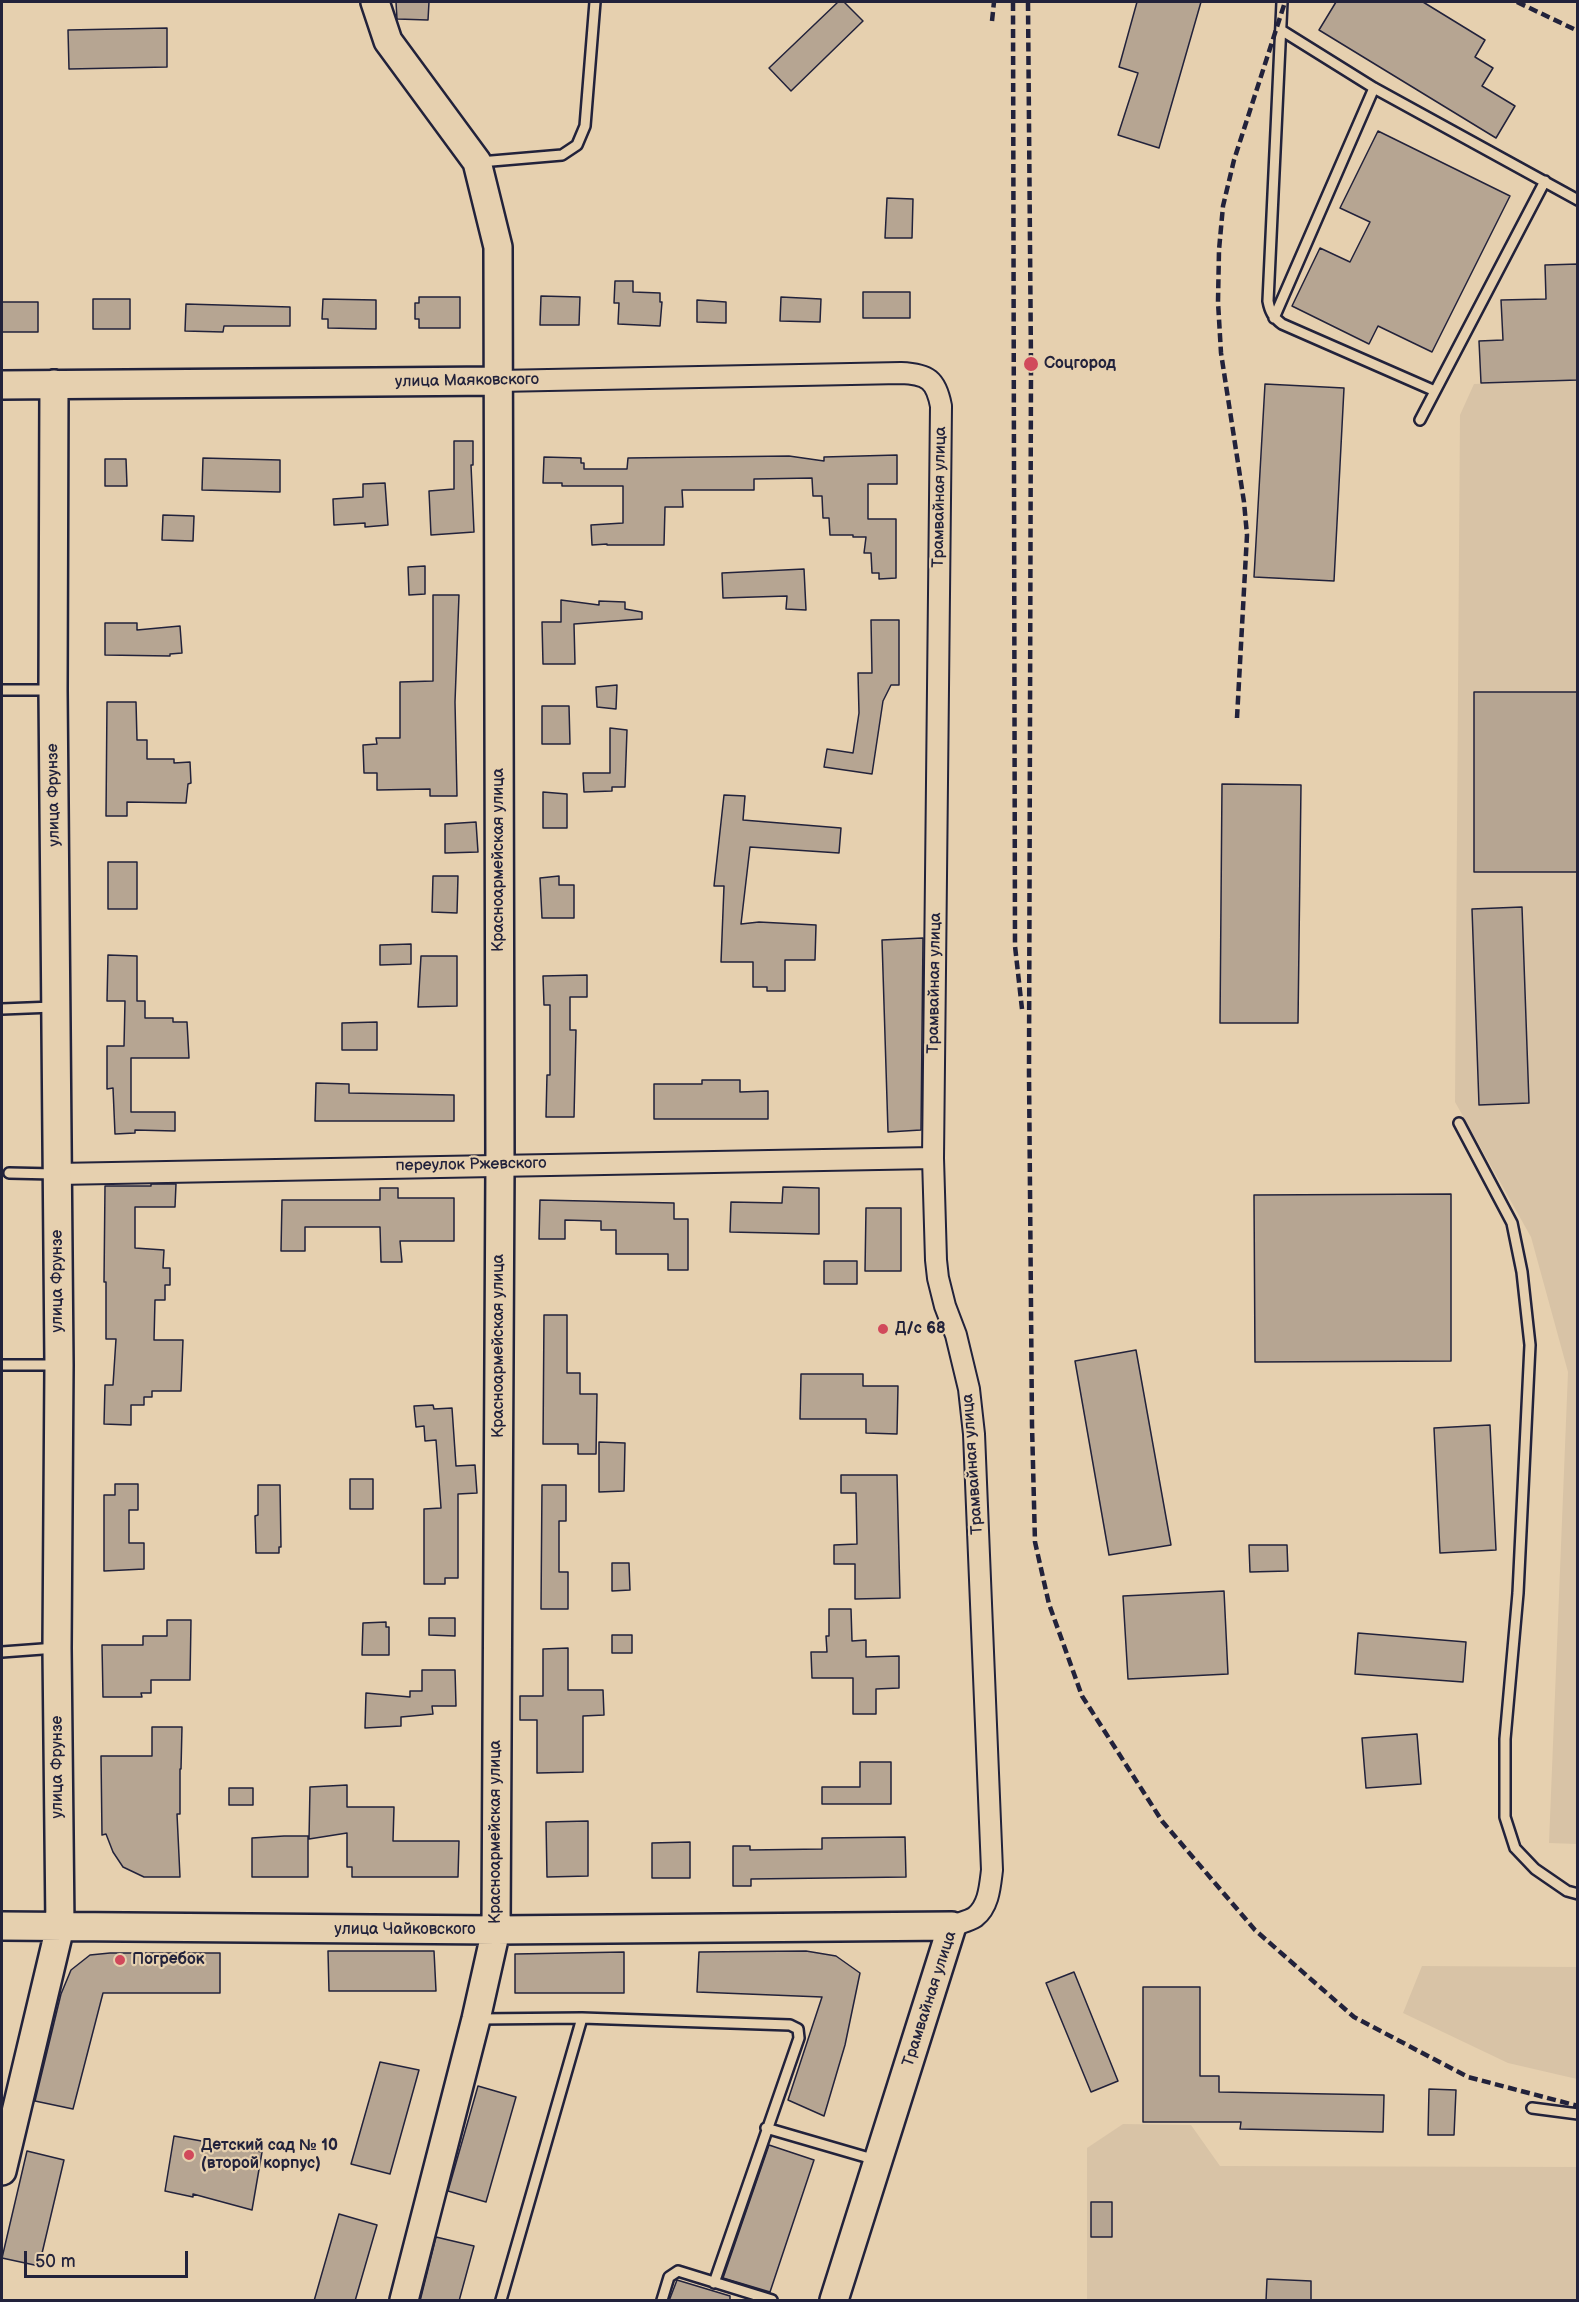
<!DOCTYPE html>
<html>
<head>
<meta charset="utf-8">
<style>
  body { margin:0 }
  #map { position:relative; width:1579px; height:2302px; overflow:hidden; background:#e6d0af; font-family:"Balsamiq Sans",sans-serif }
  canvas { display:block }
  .frame { position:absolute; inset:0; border:3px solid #22223b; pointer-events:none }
  .scale { position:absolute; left:24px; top:2251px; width:164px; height:27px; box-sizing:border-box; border:3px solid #22223b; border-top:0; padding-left:8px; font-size:18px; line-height:21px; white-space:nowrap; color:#22223b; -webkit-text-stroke:4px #e6d0af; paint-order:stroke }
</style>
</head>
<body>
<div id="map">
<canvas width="1579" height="2302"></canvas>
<div class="frame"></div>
<div class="scale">50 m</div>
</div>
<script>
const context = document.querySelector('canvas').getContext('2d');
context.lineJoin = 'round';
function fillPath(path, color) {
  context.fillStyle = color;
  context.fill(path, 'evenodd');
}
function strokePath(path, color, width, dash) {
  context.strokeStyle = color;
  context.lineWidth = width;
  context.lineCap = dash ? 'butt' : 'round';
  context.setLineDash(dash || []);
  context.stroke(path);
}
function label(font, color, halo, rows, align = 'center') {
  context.font = font + ' "Balsamiq Sans",sans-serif';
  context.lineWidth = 4.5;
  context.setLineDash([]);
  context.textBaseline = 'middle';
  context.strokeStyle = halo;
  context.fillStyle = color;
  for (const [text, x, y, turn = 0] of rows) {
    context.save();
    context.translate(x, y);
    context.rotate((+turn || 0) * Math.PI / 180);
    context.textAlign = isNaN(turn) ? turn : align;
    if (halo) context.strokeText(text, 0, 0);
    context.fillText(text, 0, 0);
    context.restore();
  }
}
const built = new Path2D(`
  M1577,380V1844L1549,1843L1568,1372L1531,1237L1455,1102L1460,415L1474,384Z
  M1422,1966L1577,1967V2079L1508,2063L1403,2013Z
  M1123,2124L1191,2125L1220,2166L1577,2167V2300H1087V2148Z`);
const building = new Path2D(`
  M396,2H429L428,20L397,19Z
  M838,2H844L863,21L791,91L769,68Z
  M1137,2H1201L1159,148L1118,135L1138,73L1119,67Z
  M1336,2H1423L1485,40L1475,57L1493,68L1482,86L1515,106L1496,138L1319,30Z
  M167,28V67L69,69L68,30Z
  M1378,131L1510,196L1432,352L1378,326L1369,344L1292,306L1320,248L1350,262L1370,222L1340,208Z
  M887,198L913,199L912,238H885Z
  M1578,264V380L1481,383L1479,341L1503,340L1501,300L1546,299L1545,265Z
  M615,281H633V292L660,293V302H662L660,326L618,324L619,303H614Z
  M863,292H910V318H863Z
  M541,296L580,297L579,325H540Z
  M419,297H460V328H419V319H415V303H419Z
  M781,297L821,299L820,322L780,321Z
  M93,299H130V329H93Z
  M323,299L376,300V329L328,328V319H322Z
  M697,300L726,302V323L697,322Z
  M2,302H38V332H2Z
  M186,304L290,307V326H224L223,332L185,331Z
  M1265,384L1344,388L1334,581L1254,577Z
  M454,441H473V465H471L474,532L431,535L429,491L454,489Z
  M897,455V484H868V519H896V578L879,579V573H872L871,553H864L866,537H853V535H830L829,518H823L822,496H813L812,478L754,479V490H682L683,507H665L664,545H607V544L592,545L591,525L623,523V486H562V483H543L544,457L581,458V463H584V469H627L628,458L789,456L824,461V457Z
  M203,458L280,460V492L202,490Z
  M105,459H126L127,486H105Z
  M385,483L388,525L365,527V523L334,525L333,499L363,497V484Z
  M163,515L194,516L193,541L162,540Z
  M425,566V594L409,595L408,567Z
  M804,569L806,610L786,609L787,596L723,598L722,573Z
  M433,595H459L455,702L457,796H430V789L377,790V773H364L363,745L377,744L376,738H400V682L433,681Z
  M561,600L599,605V601L625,602V609L642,612V619L574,624L575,664H543L542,622H561Z
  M871,620H899V685H891L883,701L872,774L824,767L827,749L853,753L859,713L858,673H872Z
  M105,623H137V630L180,626L182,653L170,654V656L105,655Z
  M617,685L616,709L597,707L596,687Z
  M1474,692H1578V872H1474Z
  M107,702H136L137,740H147V759H174V763L190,762L191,783L188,784L186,803L127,802V816H106Z
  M542,706H569L570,744H542Z
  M610,728L627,730L625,787H612V791L584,792L583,773H610Z
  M1222,784L1301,785L1298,1023H1220Z
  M543,792L567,794V828H543Z
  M724,795L745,796L743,820L841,828L839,853L750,847L741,924L759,922L816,925L815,960H785V991H767V987H753V962H721L724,886H714Z
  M476,822L478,852L445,853V824Z
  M108,862H137V909H108Z
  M433,876H458L457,913L432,912Z
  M559,876V885H574V918H542L540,878Z
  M1522,907L1529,1103L1479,1105L1472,909Z
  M923,938L921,1130L888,1132L882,940Z
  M411,944V964L380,965V945Z
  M108,955L137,956V1001H145V1018H173V1022H187L189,1058H131V1112H175V1131L135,1130V1133L115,1134L113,1088L107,1089V1046H124L125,1001H107Z
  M421,956H457V1006L418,1007Z
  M587,975V997H570V1030H576L574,1117H546L547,1075H550V1005H544L543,976Z
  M377,1022V1050H342V1023Z
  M702,1080H740V1092L768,1091V1119H654V1084H702Z
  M316,1083L349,1084V1093L454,1095V1121H315Z
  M151,1184H176L175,1207H135V1248L164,1250L163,1268H170V1285H165V1300H155L154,1340H183L181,1391H152V1397H144V1405H131V1425L104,1424L105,1385H113L116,1339H106V1282H104L105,1186H151Z
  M783,1187L819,1188V1234L730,1232L731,1202L782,1203Z
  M380,1188H398V1198H454V1241H400L402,1262H381L380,1227H305V1251H281L282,1200H380Z
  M1451,1194V1361L1255,1362L1254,1195Z
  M540,1200L674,1203V1219H688V1270H668V1254H616V1230H601V1221L565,1220V1239H539Z
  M866,1208H901V1271H865Z
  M824,1261H857V1284H824Z
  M544,1315H567V1373H580V1394H597L596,1454H578V1444H543Z
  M1136,1350L1171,1545L1109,1555L1075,1361Z
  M801,1374H863V1386H898L897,1434L866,1433V1419H800Z
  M433,1405L434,1409L452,1408L456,1466L475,1465L477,1493L458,1494V1578H445V1584H424V1509L441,1508L436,1440L425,1441L424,1426L416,1427L414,1406Z
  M1490,1425L1496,1550L1440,1553L1434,1428Z
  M599,1442L625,1443L624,1491L599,1492Z
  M841,1475H897L900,1598L855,1599V1564H834V1545L857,1544L856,1493H841Z
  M350,1479H373V1509H350Z
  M115,1484H138V1510H129V1543H144V1569L104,1571V1495H115Z
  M258,1485H280L281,1547H279V1553H256L255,1516L258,1515Z
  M542,1485H566V1521H559V1572H568V1609H541Z
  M1249,1545H1287L1288,1571L1250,1572Z
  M612,1563H629L630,1590L612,1591Z
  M1224,1591L1228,1674L1128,1679L1123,1596Z
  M829,1609H851L852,1641L866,1640V1657L899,1656V1688L876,1689V1714H853V1678H812L811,1652H827L826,1636H829Z
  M429,1618H455V1636L429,1635Z
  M167,1620H191L190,1680H151V1693H141L142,1697H103L102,1645H143V1636H167Z
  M386,1622V1627H389V1655H362L363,1623Z
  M1358,1633L1466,1642L1463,1682L1355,1674Z
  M612,1635H632V1653H612Z
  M568,1648V1690H603L604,1715L583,1716V1772L537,1773V1720H520V1696H543V1649Z
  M422,1670H455L456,1706H432L433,1714L401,1717V1726L365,1728L366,1693L410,1697V1691H422Z
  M152,1727H182L181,1769H180V1814H177L180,1877H144L123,1867L113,1852L106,1834L102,1835L101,1756H152Z
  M1417,1734L1421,1784L1366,1788L1362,1738Z
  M860,1762H891V1804H822V1787H860Z
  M347,1785V1807H394L393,1841H459L458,1877H352V1867H347V1833L309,1839L310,1787Z
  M229,1788H253V1805H229Z
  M588,1821V1876L547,1877L546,1822Z
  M284,1836H308V1877H252V1838Z
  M905,1837L906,1877L751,1879V1886H733V1846H750V1850L822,1849V1838Z
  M690,1842V1878H652V1843Z
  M328,1951H434L436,1991H329Z
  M806,1951L836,1956L860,1973L845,2045L824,2116L788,2100L822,1997L697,1992L699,1952Z
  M624,1952V1993H515V1954Z
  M110,1953H220V1993H103L73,2109L35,2101L61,1994L71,1970L90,1955Z
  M1074,1972L1118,2081L1091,2092L1046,1983Z
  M1143,1987H1200V2076H1219V2092L1384,2095L1383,2132L1240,2129L1241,2122H1143Z
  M380,2062L419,2070L390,2174L351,2164Z
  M478,2086L516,2097L486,2202L448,2191Z
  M1429,2089L1456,2090L1454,2135H1428Z
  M174,2136L262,2152L252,2210L193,2194V2197L165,2191Z
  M769,2145L814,2160L770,2292L723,2278Z
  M27,2151L64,2160L39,2266L2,2258Z
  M1091,2202H1112V2237H1091Z
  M339,2214L377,2225L355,2301H314Z
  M436,2237L474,2246L459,2301H420Z
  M1267,2279L1311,2281V2300L1266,2301Z
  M677,2280L730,2296V2301H669Z`);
const lane = new Path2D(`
  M1282,2L1268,301C1270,312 1273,317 1282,324L1435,391
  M1281,30L1374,88L1578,200
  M480,162L562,155L577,145L585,126L595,2
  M1274,318L1374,88
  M1420,420L1545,181
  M2,690H50
  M2,1009L53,1007
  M1459,1123L1512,1223L1522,1272L1530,1345L1518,1593L1505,1739V1817L1515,1848L1535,1869L1567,1891L1578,1894
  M9,1173L54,1174
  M2,1365H56
  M2,1652L56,1648
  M479,2019L582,2018L790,2025L798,2029L799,2038L714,2283
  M1532,2108L1578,2114
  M766,2128L876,2160
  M501,2300L582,2018
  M662,2300L669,2277L678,2271L772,2300`);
const street = new Path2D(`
  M498,381L901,373C928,374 936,380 941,406L933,1158L936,1260L938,1278L945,1306L956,1335L969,1389L974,1434L992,1870C990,1886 989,1906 975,1917C969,1921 959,1923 952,1926
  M57,1174L933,1158`);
const secondary = new Path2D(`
  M375,2L388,41L477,162L498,247L500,1164L496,1930L476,2019L404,2300
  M2,385L498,381
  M2,1926L496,1930L952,1926L834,2300
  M2,2171L60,1927L57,1648L59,1365L53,690L54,384`);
const rail = new Path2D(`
  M1013,2L1015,946L1022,1009
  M1028,2L1031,364L1029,1072L1032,1425L1035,1542L1049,1604L1082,1696L1162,1821L1255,1930L1354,2017L1468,2077L1578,2106
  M1517,2L1578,31
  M992,21L994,2
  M1237,718L1247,535L1244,502L1221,353L1218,302L1219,250L1223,206L1234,160L1285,2`);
const markers = [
  [1031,364,8,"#d1495b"],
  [883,1329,6,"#d1495b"],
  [120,1960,6,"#d1495b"],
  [189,2155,6,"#d1495b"]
];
const poiNames = [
  ["Соцгород",1044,364],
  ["Д/с 68",895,1329],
  ["Погребок",132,1960],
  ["Детский сад № 10",201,2146],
  ["(второй корпус)",201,2164]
];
const streetNames = [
  ["улица Маяковского",467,381,-1],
  ["Трамвайная улица",940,497,-89],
  ["улица Фрунзе",54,795,-91],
  ["Красноармейская улица",499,860,-90],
  ["Трамвайная улица",935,983,-89],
  ["переулок Ржевского",471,1165,-1],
  ["улица Фрунзе",58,1281,-90],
  ["Красноармейская улица",499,1346,-90],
  ["Трамвайная улица",973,1464,-94],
  ["улица Фрунзе",58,1767,-90],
  ["Красноармейская улица",496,1832,-90],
  ["улица Чайковского",405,1930],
  ["Трамвайная улица",930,1999,-72]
];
fillPath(built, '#d8c3a6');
fillPath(building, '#b6a592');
strokePath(building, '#22223b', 1.5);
strokePath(lane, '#22223b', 14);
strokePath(street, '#22223b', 24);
strokePath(secondary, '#22223b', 32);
strokePath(lane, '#e6d0af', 9);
strokePath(street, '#e6d0af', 20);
strokePath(secondary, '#e6d0af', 27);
strokePath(rail, '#22223b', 4.5, [9, 4.5]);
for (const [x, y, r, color] of markers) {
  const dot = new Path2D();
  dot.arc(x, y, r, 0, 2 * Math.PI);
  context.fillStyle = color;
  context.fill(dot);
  strokePath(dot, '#e6d0af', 2);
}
label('bold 16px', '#22223b', '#e6d0af', poiNames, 'left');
label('16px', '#22223b', '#e6d0af', streetNames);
</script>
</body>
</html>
